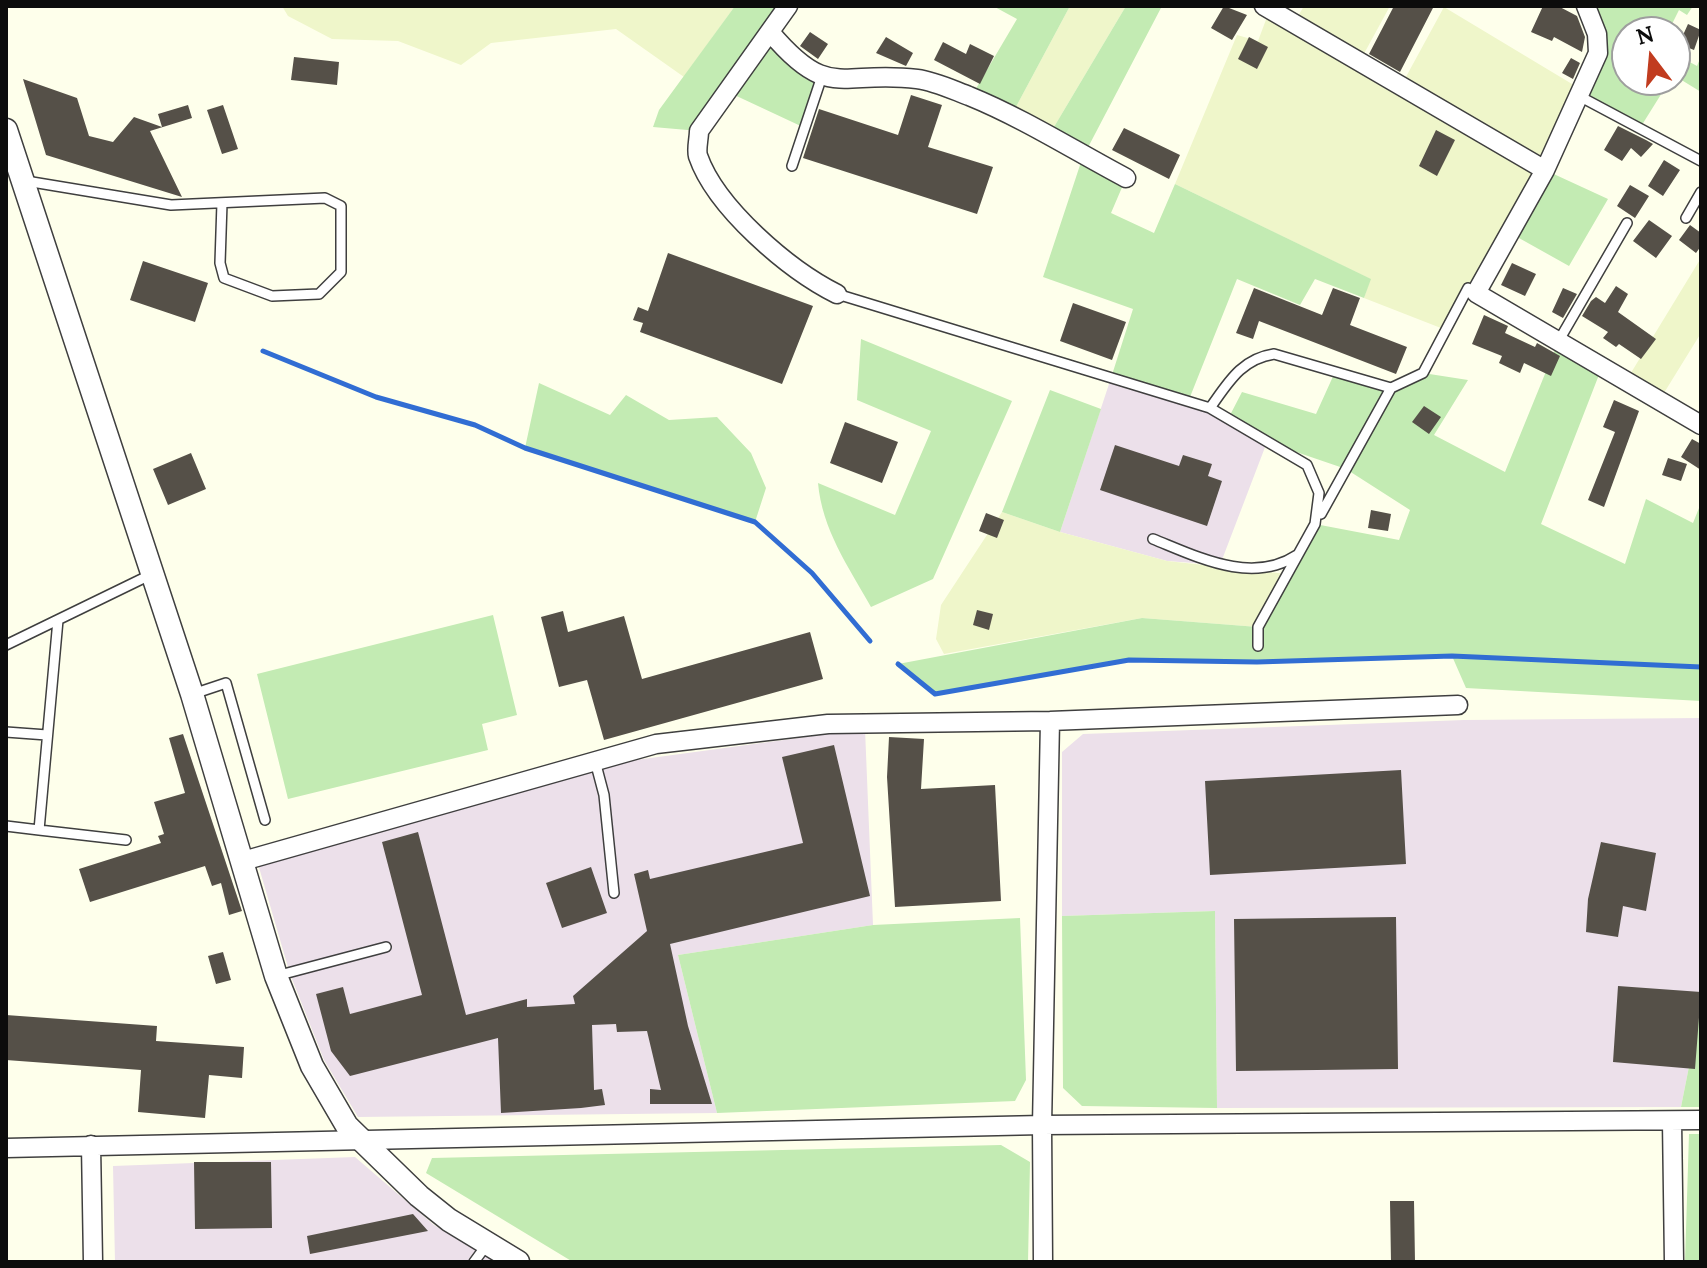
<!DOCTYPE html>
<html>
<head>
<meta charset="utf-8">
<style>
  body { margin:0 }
  #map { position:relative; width:1707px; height:1268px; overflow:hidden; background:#feffeb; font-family:Lora,serif }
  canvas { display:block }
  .frame { position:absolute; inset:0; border:8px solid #0c0c0c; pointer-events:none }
  .north { position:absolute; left:1611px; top:16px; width:80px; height:80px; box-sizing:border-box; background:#fff; border:2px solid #9e9e9e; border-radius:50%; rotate:344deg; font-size:22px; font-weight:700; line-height:32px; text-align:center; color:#0c0c0c }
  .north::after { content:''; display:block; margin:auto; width:28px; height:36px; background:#c13c1f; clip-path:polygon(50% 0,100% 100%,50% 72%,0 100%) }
</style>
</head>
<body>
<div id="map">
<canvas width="1707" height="1268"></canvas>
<div class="frame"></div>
<div class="north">N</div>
</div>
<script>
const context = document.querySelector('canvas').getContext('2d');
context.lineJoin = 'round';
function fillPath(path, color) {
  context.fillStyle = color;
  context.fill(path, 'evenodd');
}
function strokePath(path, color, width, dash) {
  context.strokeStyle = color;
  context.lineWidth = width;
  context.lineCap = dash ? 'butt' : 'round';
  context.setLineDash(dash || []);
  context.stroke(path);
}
const industrial = new Path2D(`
  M1111,378L1210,408L1267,442L1220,565L1167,561L1060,532Z
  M1701,718V1006L1681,1107L1217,1108L1215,911L1062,916V752L1083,734L1464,720Z
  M865,729L873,925L678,955L717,1113L358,1117L324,1060L290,974L258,864L621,762Z
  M355,1157L434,1225L495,1262H115L113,1166Z`);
const farmland = new Path2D(`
  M282,6H735L684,77L616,29L491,43L461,65L398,41L332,39L288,16Z
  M1070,6H1126L1048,137L1010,118Z
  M1304,6H1390L1360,61L1401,86L1444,7L1582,90L1446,330L1364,298L1370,279L1175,184L1237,35L1258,41L1270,9L1294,23Z
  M1701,258V333L1659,401L1626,381Z
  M1002,512L1060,532L1167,561L1287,574L1258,627L1142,618L944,654L936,639L941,605Z`);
const green = new Path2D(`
  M735,6H788L770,32L822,76L805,128L728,92L699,131L653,127L659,110Z
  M993,6H1070L1010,118L971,97L1017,19Z
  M1126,6H1162L1084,155L1126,178L1111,213L1154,233L1175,184L1371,279L1364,298L1315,279L1300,305L1237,279L1188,402L1111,378L1133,309L1043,277L1083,156L1048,137Z
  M1600,6H1693L1687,15L1679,10L1668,32H1627V80H1670L1640,128L1579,96L1598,53L1591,19Z
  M1675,54L1697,66L1701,56V92L1675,76Z
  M1545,170L1608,199L1569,266L1510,233Z
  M861,339L1012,401L933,579L871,607C848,566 822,529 818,483L895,515L931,431L857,400Z
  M1558,342L1602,367L1541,524L1625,564L1646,499L1693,523L1701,503V701L1466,688L1452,656L1257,662L1129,660L935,694L898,664L1142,618L1258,627L1315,524L1399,540L1410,510L1346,469L1267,442L1228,419L1242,392L1316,414L1335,372L1391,388L1423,373L1468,380L1434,435L1505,472Z
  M539,383L610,415L626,395L669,420L717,417L751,453L766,488L755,522L525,448Z
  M1050,390L1101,409L1060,532L1002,512Z
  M493,615L517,715L482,724L488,750L288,799L257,674Z
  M1215,911L1217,1108L1082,1106L1063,1088L1062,916Z
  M1020,918L1026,1080L1015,1101L717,1113L678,955L873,925Z
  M1701,1006V1107H1681Z
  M1689,1134H1701V1262H1685Z
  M1001,1145L1030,1162L1028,1262H573L426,1173L432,1158Z`);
const stream = new Path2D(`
  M263,351L376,397L475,425L525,448L755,522L812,573L870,641
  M898,664L935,694L1129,660L1257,662L1452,656L1701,667`);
const building = new Path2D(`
  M1224,6L1247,15L1232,40L1211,28Z
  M1394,6H1434L1400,72L1369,54Z
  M1543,6H1558L1577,16L1585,37L1582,52L1554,37L1552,41L1531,32Z
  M1688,24L1701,30L1694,50L1679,44Z
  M810,32L828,44L818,59L800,46Z
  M886,37L913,53L906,66L876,53Z
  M1249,37L1268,47L1257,69L1238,59Z
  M943,42L966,54L970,44L994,56L980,84L934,60Z
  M294,57L339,62L337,85L291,80Z
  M1571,58L1580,63L1573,79L1562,73Z
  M23,79L77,98L89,136L113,142L134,117L162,127L158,114L188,105L192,118L150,131L182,197L46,155Z
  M911,95L942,105L928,147L993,167L977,214L803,158L819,109L898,135Z
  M223,105L238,149L222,154L207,110Z
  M1618,126L1646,140L1653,144L1641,157L1631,148L1622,161L1604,150Z
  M1124,128L1180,155L1169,179L1112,150Z
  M1436,130L1455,140L1437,176L1419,166Z
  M1664,160L1680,170L1663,196L1648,186Z
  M1630,185L1649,196L1635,218L1617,206Z
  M1649,220L1672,236L1656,258L1633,241Z
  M1690,225L1701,233V246L1696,253L1679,240Z
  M668,253L813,306L782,384L640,332L643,323L633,320L638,307L648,311Z
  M143,261L208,283L195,322L130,300Z
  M1512,263L1536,274L1525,296L1501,285Z
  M1616,286L1628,294L1618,312L1656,339L1641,359L1619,344L1616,347L1603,338L1608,332L1582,316L1591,301L1596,297L1605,303Z
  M1254,288L1322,315L1333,288L1360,298L1350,325L1407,347L1396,374L1259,321L1253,339L1236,333Z
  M1563,288L1577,294L1563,318L1552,312Z
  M1073,303L1126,322L1112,360L1060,341Z
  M1484,315L1508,326L1505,333L1535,347L1537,343L1560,356L1551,376L1524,363L1520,373L1499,363L1502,356L1472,344Z
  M1614,400L1639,411L1604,507L1588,500L1615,432L1603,427Z
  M1424,406L1441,417L1429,434L1412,422Z
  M845,422L898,442L882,483L830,463Z
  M1692,439L1701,444V470L1681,457Z
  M1115,445L1179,466L1183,455L1212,464L1208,476L1222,481L1207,526L1100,490Z
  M191,453L206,489L168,505L153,469Z
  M1668,458L1687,464L1681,481L1662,475Z
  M1371,510L1391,514L1388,531L1368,528Z
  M986,513L1004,520L997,538L979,531Z
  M977,610L993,614L989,630L973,625Z
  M563,611L568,632L624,616L642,679L810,632L823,679L604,740L587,680L559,687L541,617Z
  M183,734L242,911L229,915L221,883L212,886L205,866L90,902L79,869L161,843L158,836L164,834L154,802L185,793L169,738Z
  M889,737L924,739L921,789L995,785L1001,901L895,907L887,777Z
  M834,745L870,896L670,944L688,1026L712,1104H650V1089L661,1090L647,1031L617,1032L616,1024L592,1025L594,1090L602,1089L605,1105L581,1108L501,1113L498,1038L350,1076L331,1051L316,994L343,987L350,1014L422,995L382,842L418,832L466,1015L527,999V1007L575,1004L573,996L647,931L634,874L648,870L650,879L803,843L782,757Z
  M1401,770L1406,864L1210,875L1205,781Z
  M1601,842L1656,853L1646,911L1623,906L1618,937L1586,932L1588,899Z
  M591,867L607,913L562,928L546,883Z
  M1396,917L1398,1069L1236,1071L1234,919Z
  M223,952L231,980L216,984L208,956Z
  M1618,986L1701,992L1695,1069L1613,1062Z
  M6,1015L157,1026L156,1041L244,1047L242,1078L209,1075L205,1118L138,1112L141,1070L6,1060Z
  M194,1162H271L272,1228L195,1229Z
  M1390,1201H1414L1415,1262H1391Z
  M413,1214L428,1231L310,1254L307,1236Z`);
const service = new Path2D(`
  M1579,96L1701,161
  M792,166L822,76
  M26,181L171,205L325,198L341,206V272L319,294L272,296L224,278L220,263L222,203
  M1686,218L1701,192
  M837,294L1210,408L1307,465L1319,493L1315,524L1258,627V646
  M1558,342L1627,223
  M1210,408C1228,383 1241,359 1274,354L1391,388
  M1321,514L1391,388L1423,373L1468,288L1476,293
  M1153,539C1198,557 1252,585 1297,555
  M58,620L39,830L126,840
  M6,645L150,575
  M193,694L226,683L265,820
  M6,732L47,735
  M595,761L604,795L614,893
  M6,826L39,830
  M276,976L386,947
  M474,1262L488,1243`);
const minor = new Path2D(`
  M788,6L699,131C699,139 696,149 698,156C716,208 789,270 837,294
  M1264,6L1545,170
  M1586,6L1597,34L1598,53L1545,170L1476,293L1701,425
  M770,32C830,103 841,69 917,79C934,81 953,90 969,96C1023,118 1075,151 1126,178
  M243,861L656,744L828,724L1050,721L1458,705
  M1672,1121L1674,1262
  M91,1145L93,1262
  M6,1148L1042,1125L1701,1120
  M1043,1262L1042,1125L1050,721`);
const tertiary = new Path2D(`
  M6,130L192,694L276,976L312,1066L347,1126L419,1196L449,1220L518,1262`);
fillPath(industrial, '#ece0ea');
fillPath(farmland, '#eff6ca');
fillPath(green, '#c3ebb3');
strokePath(stream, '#316dd3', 5);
fillPath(building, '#555048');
strokePath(service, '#3f3f3f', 12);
strokePath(minor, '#3f3f3f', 21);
strokePath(tertiary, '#3f3f3f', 25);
strokePath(service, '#fff', 9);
strokePath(minor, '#fff', 18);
strokePath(tertiary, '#fff', 22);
</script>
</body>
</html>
